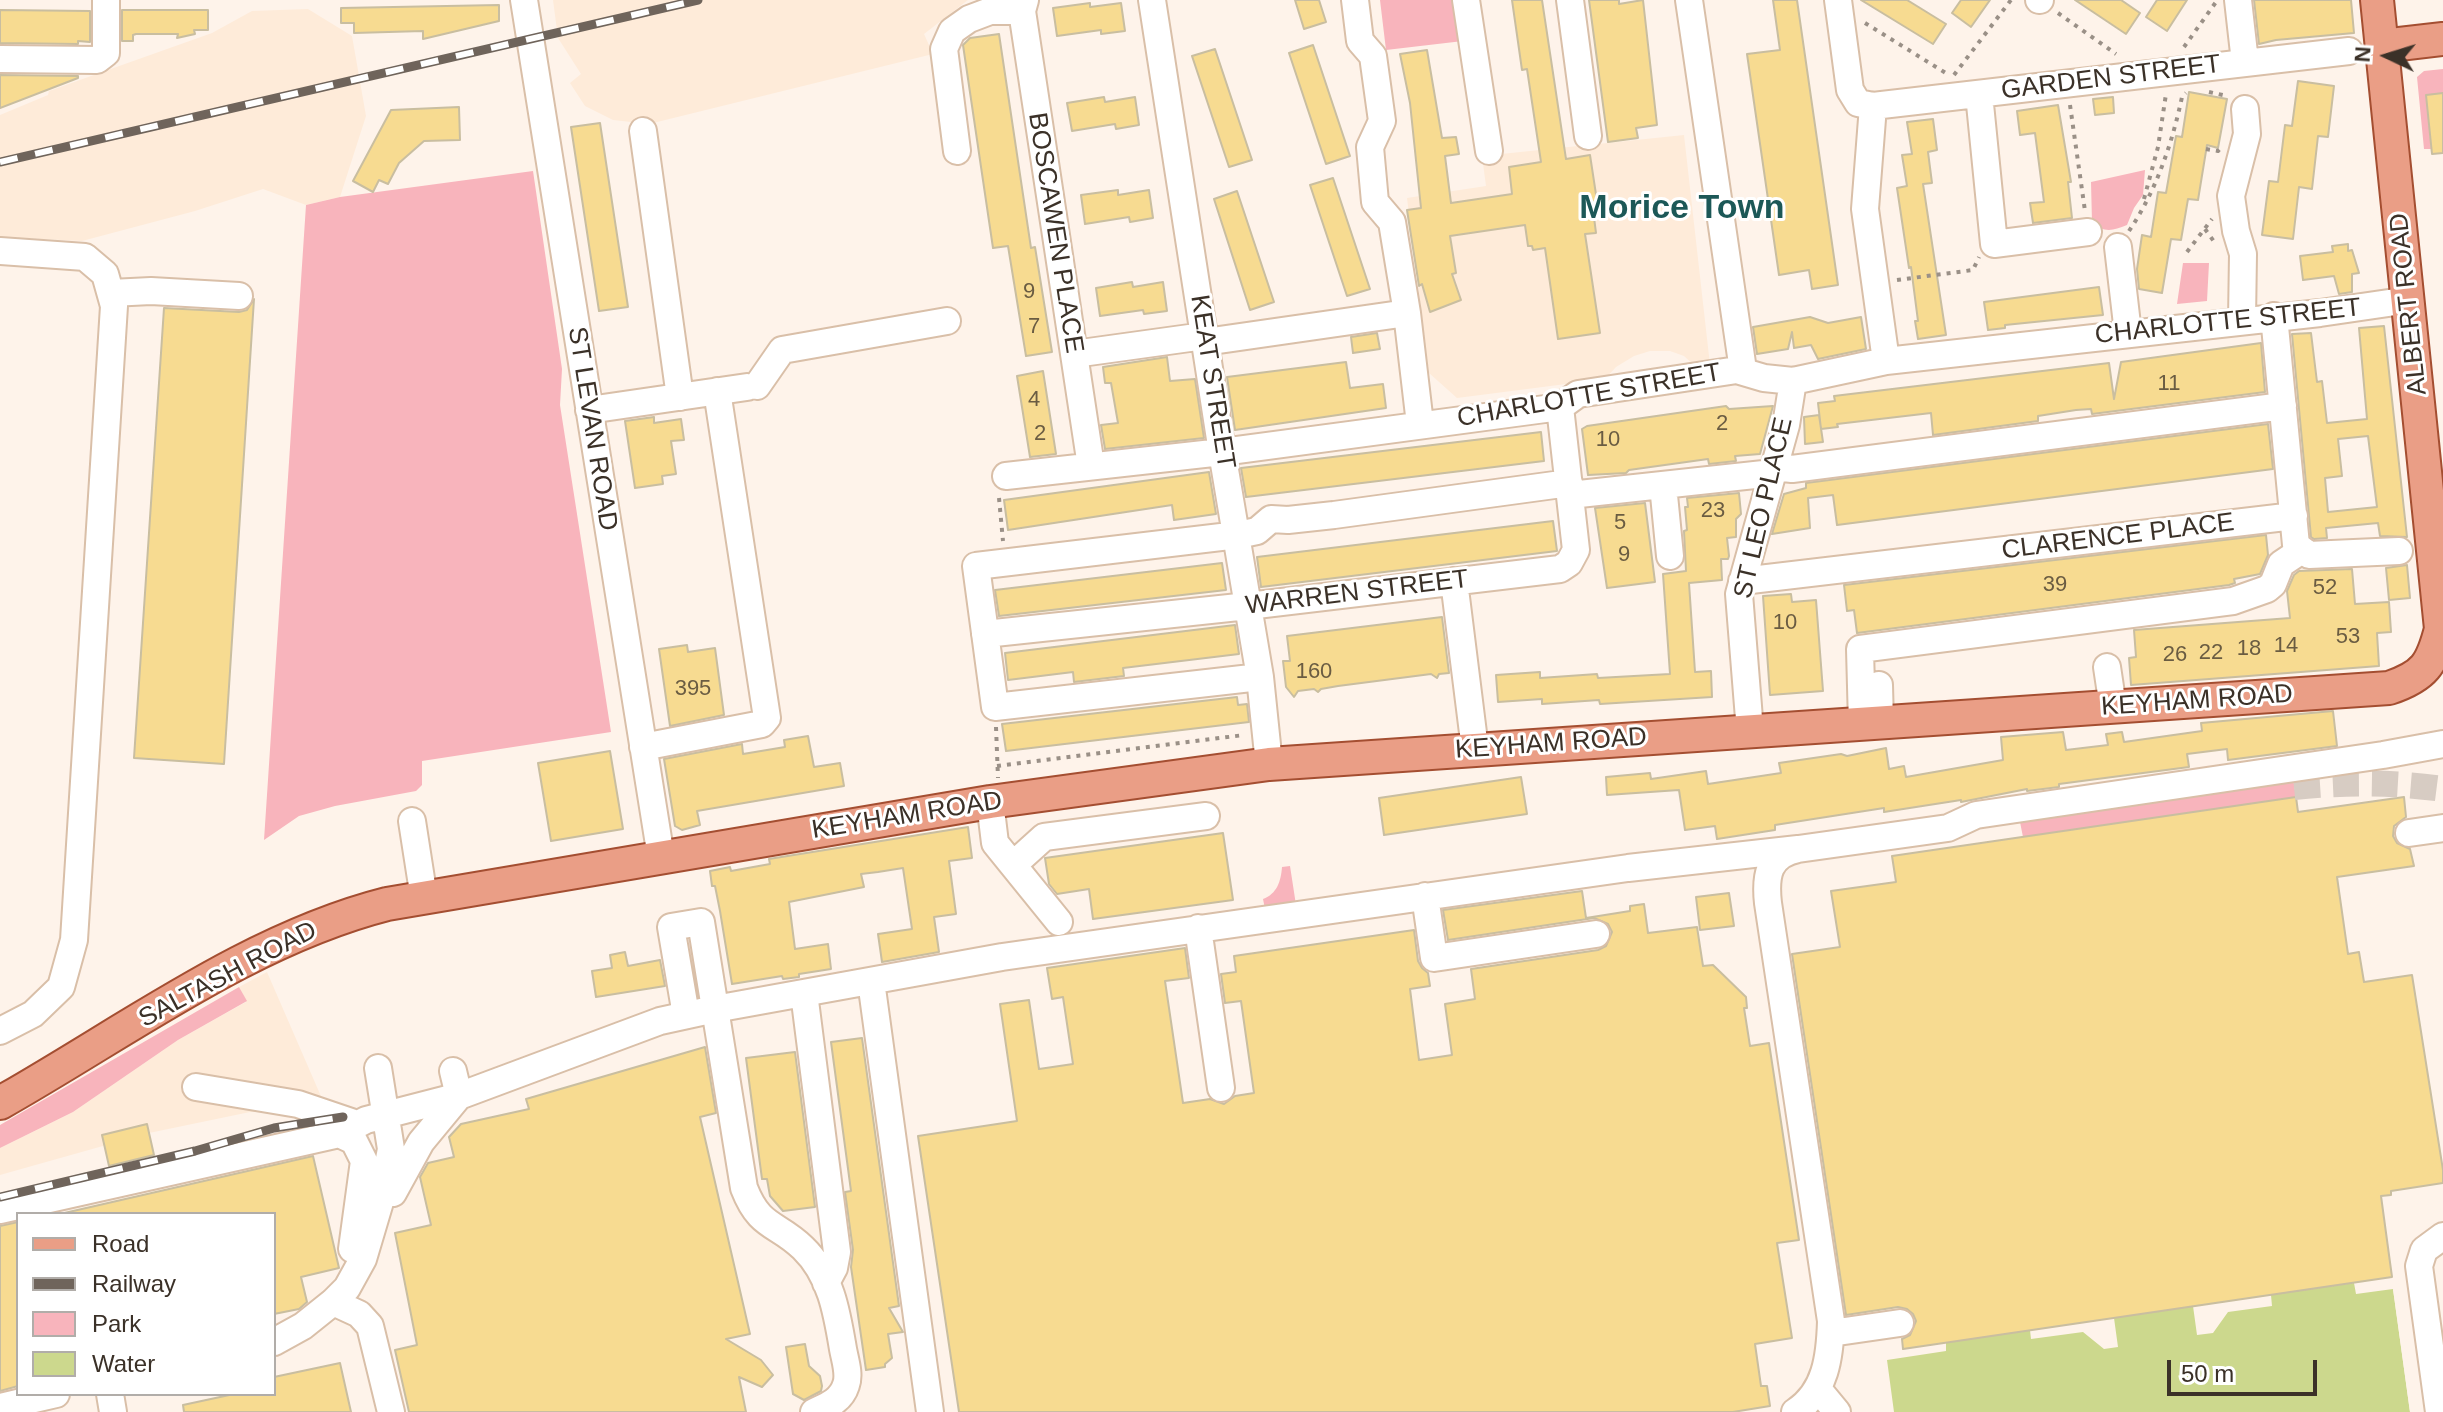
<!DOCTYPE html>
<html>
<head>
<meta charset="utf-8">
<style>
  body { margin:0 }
  #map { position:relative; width:2443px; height:1412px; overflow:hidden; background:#fef3ea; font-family:Arial,sans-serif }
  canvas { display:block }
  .legend { position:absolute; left:16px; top:1212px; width:260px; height:184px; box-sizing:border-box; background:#fff; border:2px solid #b1ada9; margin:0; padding:10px 14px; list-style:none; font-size:24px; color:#3b3128 }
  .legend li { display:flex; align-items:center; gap:16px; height:40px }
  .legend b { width:40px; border:2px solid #b1ada9 }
  .north { position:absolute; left:2347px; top:16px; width:80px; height:80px; -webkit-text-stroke:6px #fff; paint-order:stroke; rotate:274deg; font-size:22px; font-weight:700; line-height:32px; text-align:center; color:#3b3128 }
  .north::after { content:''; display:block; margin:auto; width:28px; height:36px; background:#3b3128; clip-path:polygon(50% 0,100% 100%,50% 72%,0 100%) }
  .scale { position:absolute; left:2167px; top:1360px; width:150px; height:36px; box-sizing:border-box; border:4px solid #3b3128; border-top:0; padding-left:10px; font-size:24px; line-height:28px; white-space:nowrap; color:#3b3128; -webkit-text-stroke:6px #fff; paint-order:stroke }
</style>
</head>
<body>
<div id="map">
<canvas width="2443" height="1412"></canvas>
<ul class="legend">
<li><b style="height:10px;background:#ea9e86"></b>Road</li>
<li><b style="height:10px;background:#6f645b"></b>Railway</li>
<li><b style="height:22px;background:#f8b4bc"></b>Park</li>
<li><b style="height:22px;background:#ccd88d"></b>Water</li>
</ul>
<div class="north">N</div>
<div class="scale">50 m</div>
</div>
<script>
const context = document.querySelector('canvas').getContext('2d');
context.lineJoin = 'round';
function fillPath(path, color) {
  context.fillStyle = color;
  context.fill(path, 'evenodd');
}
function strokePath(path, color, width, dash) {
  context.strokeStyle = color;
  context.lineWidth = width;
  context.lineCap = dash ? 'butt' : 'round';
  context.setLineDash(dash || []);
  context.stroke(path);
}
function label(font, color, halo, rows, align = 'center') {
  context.font = font + ' Arial,sans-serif';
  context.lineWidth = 6;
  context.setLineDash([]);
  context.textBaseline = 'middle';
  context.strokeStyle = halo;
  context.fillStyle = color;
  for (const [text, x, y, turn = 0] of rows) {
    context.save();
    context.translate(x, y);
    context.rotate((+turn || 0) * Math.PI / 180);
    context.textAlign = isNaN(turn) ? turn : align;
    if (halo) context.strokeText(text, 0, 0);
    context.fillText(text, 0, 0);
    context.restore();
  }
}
const built = new Path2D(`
  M553,0H968L924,34L933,54L649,124L613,120L585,106L570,83L581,74L558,38Z
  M308,9L352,36L366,116L340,197L306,205L263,189L195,211L82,241L0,237V115L48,95L49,91L212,33L252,11Z
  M1684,135L1710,365L1696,367L1684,356L1670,351H1650L1634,356L1616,367L1605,379L1457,398L1429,373L1407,198L1486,186L1482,156Z
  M267,972L323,1101L290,1111L250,1112L149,1133L0,1175V1148L73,1112L178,1040L246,1002L239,987Z`);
const green = new Path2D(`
  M1380,0H1458L1463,41L1386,50Z
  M2443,69V93L2426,95L2431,149H2424L2417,77L2424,71Z
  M2145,170L2143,195L2134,208L2127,225C2112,231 2104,233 2092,222L2091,182Z
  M533,171L562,369L560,405L611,732L422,761V785L416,791L335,806L299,816L264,840L306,205L340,197Z
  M2183,263H2209L2207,301L2177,304Z
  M2293,778L2296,797L2023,837L2019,817Z
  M1290,866L1296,905L1265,909L1263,899C1277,894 1281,881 1282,867Z
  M239,987L247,1001L178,1040L73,1112L0,1148V1125Z`);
const water = new Path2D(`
  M2354,1283L2356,1294L2393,1289L2410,1412H1894L1887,1360L1946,1351V1342L2030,1330L2031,1339L2083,1332L2104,1349L2118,1347L2114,1318L2193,1306L2197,1335L2213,1333L2228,1312L2272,1306L2271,1295Z`);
const pier = new Path2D(`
  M2393,1289L2397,1290L2414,1412H2410Z`);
const building = new Path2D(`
  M1295,0H1319L1326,22L1304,29Z
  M1512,0H1542L1566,159L1590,155L1597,201L1592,202L1596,233L1585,234L1600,333L1558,339L1545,248L1533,250L1532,246H1528L1525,225L1450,236L1456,273L1452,274L1461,300L1430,312L1422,284L1419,286L1407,210L1421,208L1410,103L1400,54L1427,50L1442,138L1456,137L1459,154L1445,156L1451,203L1512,194L1509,167L1541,162L1527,69L1522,70Z
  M1589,0H1619V4L1643,0L1657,125L1636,128L1638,138L1608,142Z
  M1773,0H1797L1838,285L1812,289L1809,270L1779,275L1747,54L1780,50Z
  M1861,0H1907L1946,24L1933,44Z
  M1961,0H1990L1971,27L1952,13Z
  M2075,0H2121L2140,13L2126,34Z
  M2157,0H2187L2167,31L2146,17Z
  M2254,0H2351L2354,33L2276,40L2259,44Z
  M1090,3V7L1121,3L1125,31L1101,34V30L1057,36L1053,8Z
  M499,5V21L423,39V31L354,33V23H341V8Z
  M0,10L90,11V42L78,41V44L0,43Z
  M122,10H208V30H194L195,34L177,38L178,34H136L133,35V41H122Z
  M999,34L1031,248L1035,247L1052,352L1026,356L1008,246L993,248L963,45L970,38Z
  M1313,45L1350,156L1326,164L1289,53Z
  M1215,49L1252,160L1229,167L1192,56Z
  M0,75L78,76V78L0,108Z
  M2298,81L2334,86L2328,137L2318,136L2312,189L2299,187L2293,239L2262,235L2269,181L2278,182L2285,125L2292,126Z
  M2189,92L2227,99L2218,148L2207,145L2198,200L2188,199L2181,240L2171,239L2162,293L2139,289L2137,269L2142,235L2151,237L2158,192L2166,193L2176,136L2182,137Z
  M2443,93V153L2432,154L2426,95Z
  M1104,97L1105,102L1135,97L1139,125L1116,129L1115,124L1072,131L1067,103Z
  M2113,97L2114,113L2095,115L2093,99Z
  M2058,105L2071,182H2068L2072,218L2033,223L2030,203L2044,202L2035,133L2020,135L2017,111Z
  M459,107L460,140L424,141L399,163L388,184L379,180L373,192L353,181L391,110Z
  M1933,119L1937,150L1928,152L1932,183L1923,184L1946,335L1918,339L1915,321H1918L1911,267L1909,268L1897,188L1907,186L1902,155L1912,154L1907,122Z
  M600,123L628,307L599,311L571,127Z
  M1333,178L1370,289L1347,296L1310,185Z
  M1118,190V195L1149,190L1153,218L1130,222L1129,217L1085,224L1081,195Z
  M1237,191L1274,302L1250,310L1214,199Z
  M2348,244V251L2352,250L2359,273L2352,274V292L2339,294L2334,276L2303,280L2300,256L2333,252L2332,246Z
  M1132,282L1133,287L1163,282L1167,311L1144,314L1143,310L1100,316L1096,288Z
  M2099,287L2103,315L2005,325V328L1988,330L1984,302Z
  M254,299L224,764L134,758L164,308L239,312L247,310Z
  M1810,317L1828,323L1861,317L1866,349L1818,359L1811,345L1794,348L1792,332L1788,349L1757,354L1753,327Z
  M2384,326L2407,537L2380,536L2378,523L2326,528L2327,538L2314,539L2311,537L2292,334L2311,333L2317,382L2322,381L2327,423L2367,419L2359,328ZM2368,436L2377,507L2328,512L2325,478L2342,476L2338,439Z
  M1377,333L1380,349L1353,353L1351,337Z
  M2261,343L2265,392L2092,414L2091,409L2076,410L2038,416V421L1933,435L1931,413L1837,424L1838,427L1821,429L1818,403L1835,401L1834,396L2109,363L2114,399L2121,362Z
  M1167,357L1170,381L1195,379L1204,438L1105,449L1101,425L1118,423L1111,383H1105L1103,367Z
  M1346,362L1350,388L1383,384L1386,408L1235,430L1227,377Z
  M1043,371L1056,454L1030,457L1017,376Z
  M1726,406L1729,409L1773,406L1760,454L1735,456L1736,461L1709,464L1708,459L1629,470L1626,473L1588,475L1582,429L1587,426Z
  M1819,415L1823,442L1805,444L1804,417Z
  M654,417V423L681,419L684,440L671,441L676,474L662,476L663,484L635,488L625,421Z
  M2268,424L2273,469L1837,525L1833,495L1808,498L1810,528L1772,534L1784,494L1806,488V483Z
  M1541,432L1544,461L1246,497L1241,468Z
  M1209,472L1216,514L1174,520L1172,505L1008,530L1004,500Z
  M1739,493L1741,514L1736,519V537L1727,538L1729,556L1728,559H1721L1722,580L1689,583L1695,672L1711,671L1712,697L1600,704L1599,700L1542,704V699L1498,702L1496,675L1540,672V678L1597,674L1598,678L1670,674L1663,574L1686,571L1684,531L1687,530L1685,507H1688L1687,498Z
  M1645,503L1655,582L1607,588L1595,508Z
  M1553,521L1557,551L1261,587L1257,557Z
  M2266,535L2268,555L2260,574L2234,579L2235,583L2229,585L1857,633L1854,610L1847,611L1844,585Z
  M1222,563L1226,590L999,616L995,590Z
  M2407,565L2410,598L2389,600L2386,568Z
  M2352,569L2355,604L2389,602L2391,632L2377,633L2379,666L2131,685L2129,658L2136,657L2134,630L2290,618L2287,591L2294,575L2299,571Z
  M1791,594L1792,602L1816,600L1823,691L1770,695L1763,596Z
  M1442,617L1449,673L1439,674L1437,678L1431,674L1338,686L1321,689L1318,692L1314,689L1298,691L1294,697L1286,687L1283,661H1290L1287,636Z
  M1235,625L1239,654L1123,668L1124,676L1074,682L1073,672L1008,680L1005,653Z
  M687,645L688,652L715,648L724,715L670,726L659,649Z
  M1237,697L1238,705L1247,704L1249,722L1006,751L1002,724Z
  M2333,711L2337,746L2228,760L2227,749L2187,754L2189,767L2059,784V787L2027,791V789L1961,802V800L1884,812V808L1775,825V830L1717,839L1715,826L1685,830L1679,790L1607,795L1606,777L1650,773L1651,779L1706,771L1708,784L1781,773L1779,763L1841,754L1847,756L1886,748L1889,769L1904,766L1906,777L2003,760L2001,737L2063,732L2066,750L2108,745L2106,734L2122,732L2124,742L2202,731L2201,723Z
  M808,736L814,767L840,763L844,786L697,811L700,825L682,830L675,826L664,759L742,744L743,754L785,747L784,740Z
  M610,751L623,829L551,841L538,763Z
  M1521,777L1527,814L1384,835L1379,798Z
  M2296,797L2298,812L2404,797L2406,817L2394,826L2393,836L2397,843L2410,849L2414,866L2337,877L2348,954L2359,952L2364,982L2412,975L2443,1170V1183L2391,1191V1195L2381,1196L2392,1277L1903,1349L1902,1339L1910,1335L1916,1321L1913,1314L1907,1309L1898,1307L1846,1315L1792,954L1840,947L1831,891L1896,882L1892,856Z
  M968,827L972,858L949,861L956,914L934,917L939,952L882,962L878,934L912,929L903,868L878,872L861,874L864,887L789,902L795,949L828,944L831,969L799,974V977L783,979L782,976L732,984L720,911L715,886H712L710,871L730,867L731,871L770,864L769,859Z
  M1223,833L1233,900L1093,919L1089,889L1057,894L1049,884L1045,858Z
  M1582,891L1586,918L1630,911V906L1644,904L1648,933L1697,927L1703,966L1713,965L1746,997L1747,1008H1744L1750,1046L1769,1043L1799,1240L1777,1243L1792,1338L1755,1344L1761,1386H1767L1770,1406L1733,1412H959L918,1136L1017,1121L1000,1004L1029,1000L1039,1069L1073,1064L1063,997L1052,999L1047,968L1185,948L1189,978L1165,981L1183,1103L1210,1099L1224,1104L1235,1096L1254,1093L1241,1001L1225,1003L1221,974L1236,972L1234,956L1414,930L1418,961L1422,968L1428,973L1430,986L1410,989L1419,1060L1452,1055L1445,1004L1475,999L1471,969L1598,950L1606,946L1612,932L1608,924L1594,918L1448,940L1443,910Z
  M1729,893L1734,926L1700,930L1696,897Z
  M625,952L628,966L660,960L665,986L596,997L592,971L612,968L610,955Z
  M862,1038L899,1306L889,1308L903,1332L888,1334L892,1358L885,1364V1367L866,1370L851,1267L853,1250L845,1192L851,1191L831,1042Z
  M705,1047L716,1113L700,1117L750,1334L726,1339L761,1360L773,1375L762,1387L739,1377L746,1412H409L395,1350L417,1345L395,1233L431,1225L420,1177L428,1163L454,1157L449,1137L461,1124L529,1109L526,1099Z
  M795,1052L815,1207L783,1211L770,1196L767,1179H762L746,1058Z
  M147,1124L154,1155L109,1166L102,1135Z
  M313,1156L339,1268L301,1277L307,1302L299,1309L274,1314V1214H60Z
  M18,1222V1386L0,1391V1226Z
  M805,1344L809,1366L820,1376L822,1386L821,1391L804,1400L793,1394L786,1347Z
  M340,1363L351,1412H184L183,1405L234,1394H274V1377Z`);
const minorTunnel = new Path2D(`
  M2294,787C2345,782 2392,782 2443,789`);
const path = new Path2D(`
  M2058,13L2116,54
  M1865,23L1949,75
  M2184,47L2216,2
  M1954,75L2011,0
  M2209,92L2227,96
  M2070,105L2085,211
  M2206,149L2218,151L2221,148
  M2144,199L2158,147L2166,94
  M2205,229L2215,243
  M2129,231C2156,191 2172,144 2182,97L2186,93
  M2187,252L2212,219
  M1897,280L1973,270L1979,257
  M999,498L1003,541
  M996,727L998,778
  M997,766L1244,735`);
const minor = new Path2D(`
  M524,0L661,857
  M1025,0L1022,11L1091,466
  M1152,0L1222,452L1260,677L1269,764
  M1355,0L1360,41L1373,56L1382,121L1370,147L1375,202L1392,222L1407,313L1420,424
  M1466,0L1489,151
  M1570,0L1588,136
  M1689,0L1743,370
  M1838,0L1850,90L1858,103L1873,106L1865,209L1886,361
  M2039,0H2040
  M2238,0L2245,62
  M0,59L97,60L106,53V0
  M1979,94L1994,244L2088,232
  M1873,106L2349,51
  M643,131L680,397
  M957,151L944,49L952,31L969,19L990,11H1022
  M2118,247L2128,333
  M0,251L85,257L105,274L114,306L74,940L61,987L33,1014L0,1031
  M111,293L151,291L239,296
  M2274,316L2296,545L2309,555L2399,551
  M2242,320L2243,254L2236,231L2231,196L2247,134L2245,109
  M1205,342L1407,313
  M1074,354L1204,336
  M757,386L782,350L947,321
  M589,410L747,387
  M1774,467L1792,469L2283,406
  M1006,476L1222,452L1560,407L1578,394L1737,370L1764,378L1793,381L1886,361L2320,313L2409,300
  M1663,485L1670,556
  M1570,495L1773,473
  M1454,581L1475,749
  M1742,581L2294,516
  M985,634L1248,606L1560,569L1569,563L1576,550L1560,407
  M2107,667L2113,707
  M1260,677L995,707L976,566L1238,535L1257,531L1271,519L1288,520L1334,515L1569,483
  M1879,685L1880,723
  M1862,724L1860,649L2233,601L2267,589L2273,584L2281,564L2302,550
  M1750,731L1739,594L1786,425L1793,381
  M643,747L762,724L767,718L717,391
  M990,802L995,843L1059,922
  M412,821L424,898
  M2409,833L2443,828
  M1013,865L1044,837L1206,816
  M1425,896L1434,958L1596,934
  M1198,928L1221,1088
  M871,981L930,1412
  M804,993L837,1252L834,1268L826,1283
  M686,1015L671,927L701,922L744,1188C760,1229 776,1222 803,1248C831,1275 837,1313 843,1349C845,1360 850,1374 846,1385C841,1401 827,1406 814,1412
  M453,1071L459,1096
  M196,1087L298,1104L357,1124
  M339,1134L354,1141L364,1161L352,1249
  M393,1193L421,1142L459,1096
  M0,1210L339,1134L366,1120L459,1096L660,1021L715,1009L1002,957L1628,868L1798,849
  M333,1302L359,1314L370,1326L391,1412
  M1831,1333L1900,1323
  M274,1342L303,1326L333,1302L347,1288L363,1259L382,1195L391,1149L378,1068
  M1818,1389L1837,1412
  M110,1394L113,1412
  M0,1407L56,1394
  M1795,1412C1826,1392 1830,1356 1831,1321L1768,903C1765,876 1768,855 1798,849L1948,828L1976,815L2383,755L2443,744
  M2439,1412L2419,1266L2424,1250L2443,1236`);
const major = new Path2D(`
  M2382,46L2443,39
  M0,1103C124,1033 249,939 387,904L990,802L1269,764L2389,688C2425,676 2432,664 2441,629L2377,0`);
const rail = new Path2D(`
  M0,162L698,0
  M0,1197L195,1151L274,1128L343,1117`);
const numberNames = [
  ["9",1029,292],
  ["7",1034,327],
  ["11",2169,384],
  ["4",1034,400],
  ["2",1722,424],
  ["2",1040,434],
  ["10",1608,440],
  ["23",1713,511],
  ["5",1620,523],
  ["9",1624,555],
  ["39",2055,585],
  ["52",2325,588],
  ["10",1785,623],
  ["53",2348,637],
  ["14",2286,646],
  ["18",2249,649],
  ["22",2211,653],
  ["26",2175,655],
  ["160",1314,672],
  ["395",693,689]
];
const streetNames = [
  ["GARDEN STREET",2111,78,-7],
  ["BOSCAWEN PLACE",1055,233,81],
  ["ALBERT ROAD",2409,304,-96],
  ["CHARLOTTE STREET",2228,322,-6],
  ["KEAT STREET",1212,382,81],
  ["CHARLOTTE STREET",1589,396,-10],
  ["ST LEVAN ROAD",592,429,81],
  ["ST LEO PLACE",1764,508,-77],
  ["CLARENCE PLACE",2118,537,-7],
  ["WARREN STREET",1357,593,-7],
  ["KEYHAM ROAD",2197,701,-4],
  ["KEYHAM ROAD",1551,744,-4],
  ["KEYHAM ROAD",907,816,-9],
  ["SALTASH ROAD",228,975,-28]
];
const districtNames = [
  ["Morice Town",1682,209]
];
fillPath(built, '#feebd9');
fillPath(green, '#f8b4bc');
fillPath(water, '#ccd88d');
fillPath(pier, '#fef3ea');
fillPath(building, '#f7db91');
strokePath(building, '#c9bea0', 2);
strokePath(minorTunnel, '#d7ccc3', 26, [26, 13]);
strokePath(minor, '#d9bfa8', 30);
strokePath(major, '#a44e31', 36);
strokePath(path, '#9a9087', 4, [4, 6]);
strokePath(minor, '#fff', 26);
strokePath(major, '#ea9e86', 32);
strokePath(rail, '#6f645b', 9);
strokePath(rail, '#fff', 6, [18]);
label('22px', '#6a5c42', null, numberNames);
label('26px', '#3b3128', '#fff', streetNames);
label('bold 34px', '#1c5857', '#fff', districtNames);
</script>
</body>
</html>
